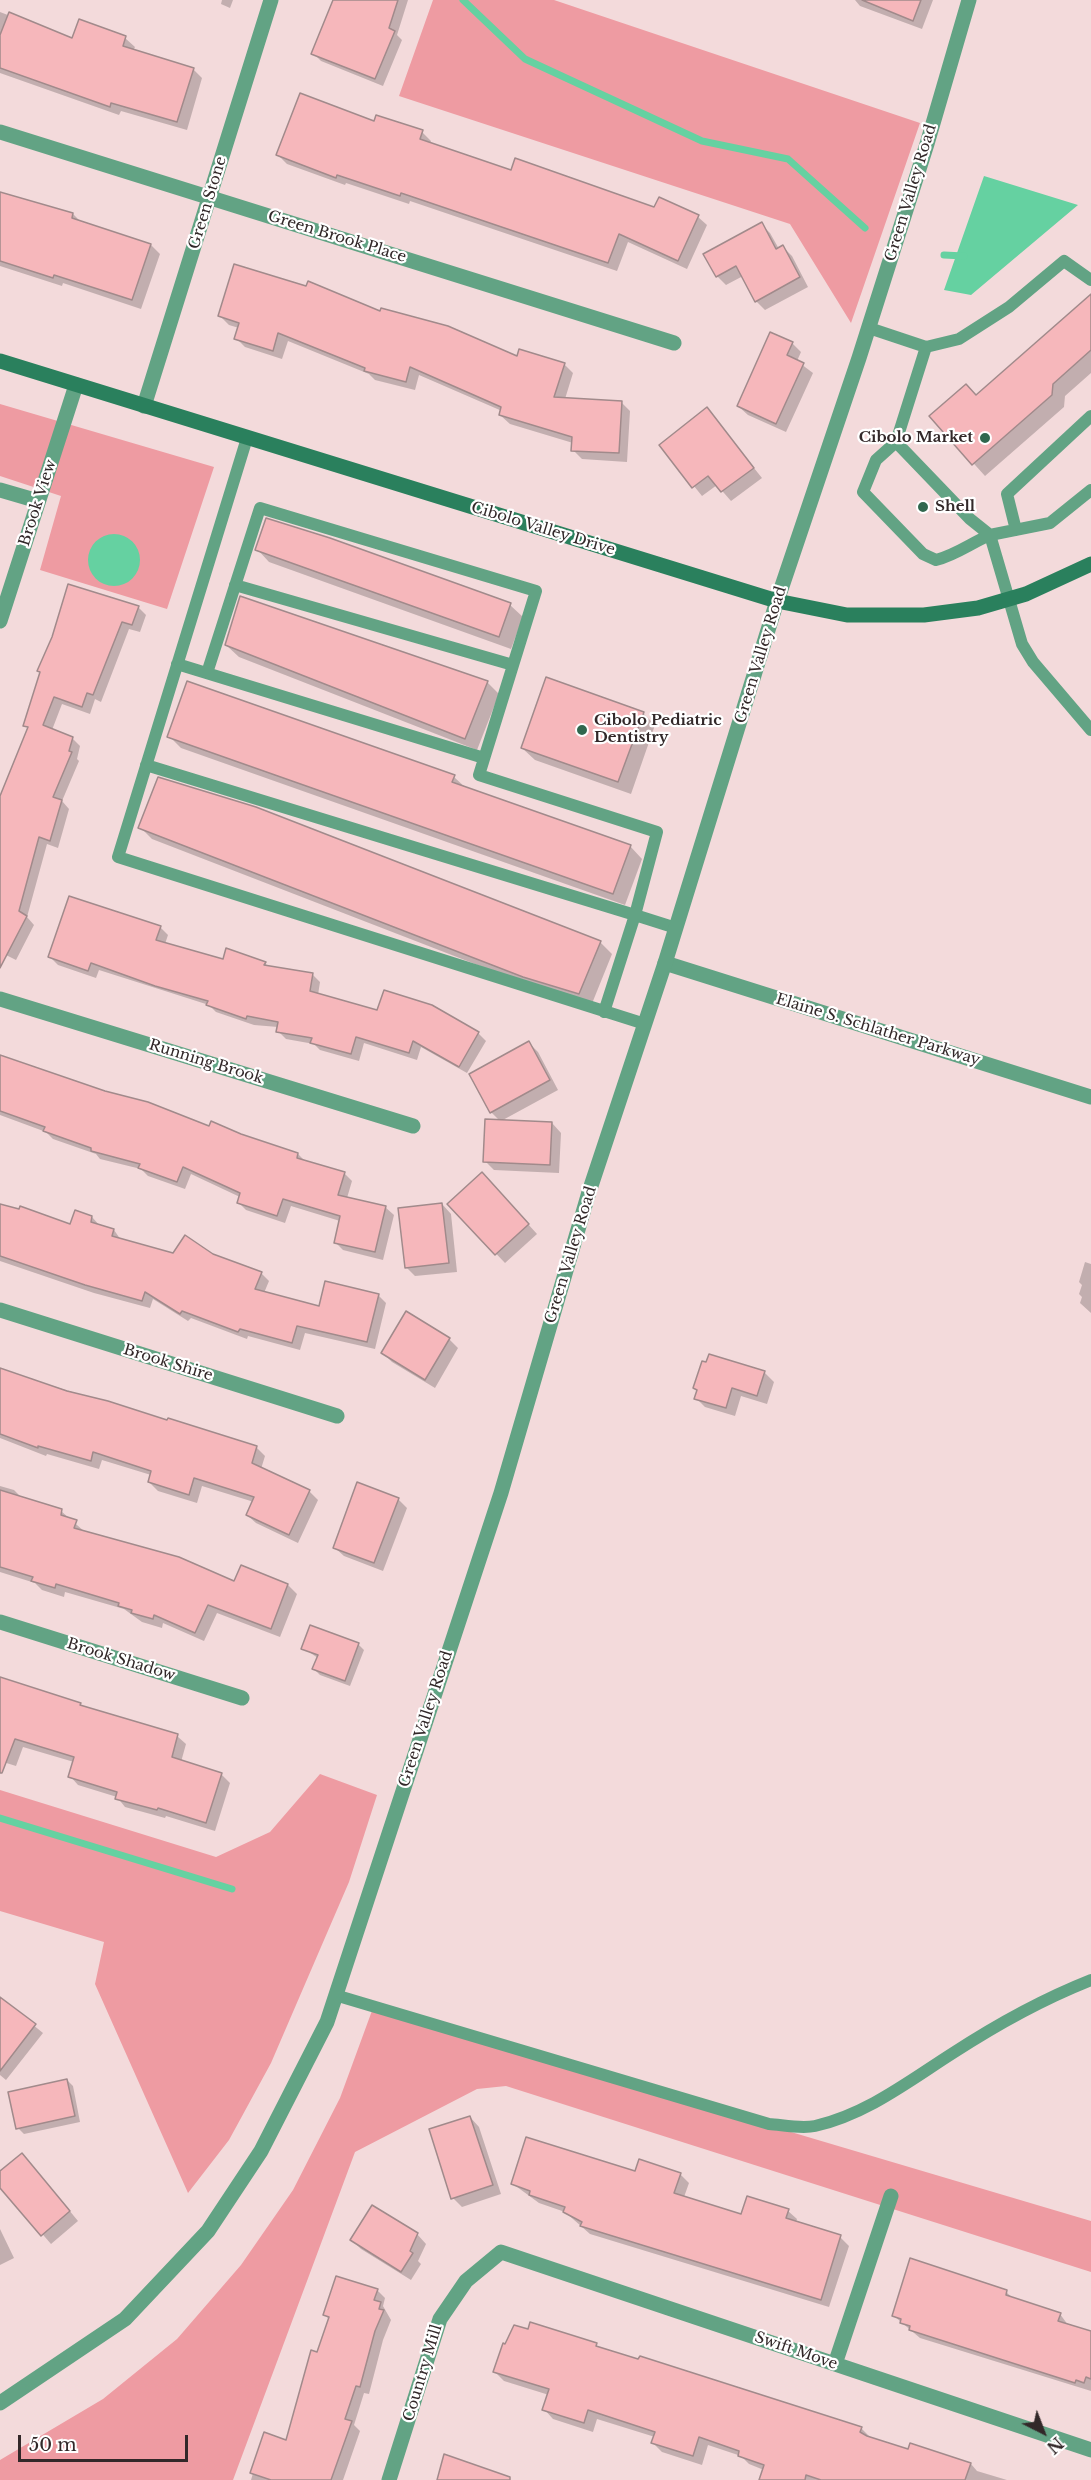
<!DOCTYPE html>
<html>
<head>
<meta charset="utf-8">
<style>
  body { margin:0 }
  #map { position:relative; width:1091px; height:2480px; overflow:hidden; background:#f3dadb; font-family:"Libre Baskerville",serif }
  canvas { display:block }
  .north { position:absolute; left:1013px; top:2402px; width:60px; height:60px; -webkit-text-stroke:4px #fff; paint-order:stroke; rotate:138deg; font-size:16px; font-weight:700; line-height:24px; text-align:center; color:#322829 }
  .north::after { content:''; display:block; margin:auto; width:21px; height:27px; background:#322829; clip-path:polygon(50% 0,100% 100%,50% 72%,0 100%) }
  .scale { position:absolute; left:18px; top:2435px; width:170px; height:27px; box-sizing:border-box; border:3px solid #322829; border-top:0; padding-left:8px; font-size:18px; line-height:21px; white-space:nowrap; color:#322829; -webkit-text-stroke:4px #fff; paint-order:stroke }
</style>
</head>
<body>
<div id="map">
<canvas width="1091" height="2480"></canvas>
<div class="north">N</div>
<div class="scale">50 m</div>
</div>
<script>
const context = document.querySelector('canvas').getContext('2d');
context.lineJoin = 'round';
function fillPath(path, color) {
  context.fillStyle = color;
  context.fill(path, 'evenodd');
}
function strokePath(path, color, width, dash) {
  context.strokeStyle = color;
  context.lineWidth = width;
  context.lineCap = dash ? 'butt' : 'round';
  context.setLineDash(dash || []);
  context.stroke(path);
}
function label(font, color, halo, rows, align = 'center') {
  context.font = font + ' "Libre Baskerville",serif';
  context.lineWidth = 4.5;
  context.setLineDash([]);
  context.textBaseline = 'middle';
  context.strokeStyle = halo;
  context.fillStyle = color;
  for (const [text, x, y, turn = 0] of rows) {
    context.save();
    context.translate(x, y);
    context.rotate((+turn || 0) * Math.PI / 180);
    context.textAlign = isNaN(turn) ? turn : align;
    if (halo) context.strokeText(text, 0, 0);
    context.fillText(text, 0, 0);
    context.restore();
  }
}
const green = new Path2D(`
  M433,0H554L920,123L851,323L790,224L399,96Z
  M0,404L214,467L167,609L40,570L61,496L0,476Z
  M320,1774L377,1795L349,1882L271,2063L229,2140L188,2193L95,1984L104,1942L0,1911V1790L216,1857L270,1832Z
  M373,2008L1091,2221V2272L506,2086L477,2089L355,2152L233,2480H0V2460L103,2399L177,2339L241,2265L293,2190L340,2098Z`);
const water = new Path2D(`
  M984,176L1078,205L971,295L944,290Z
  M88 560a26 26 0 1 1 52 0a26 26 0 1 1-52 0Z`);
const shadow = new Path2D(`
  M222,0H233L230,8L221,4Z
  M346,0H408L397,35L402,40L383,86L321,61L313,53Z
  M855,0H933L922,29L860,6Z
  M0,12L73,40L125,38L135,47L133,51L193,69L202,78L187,130L121,111L119,115L0,73Z
  M375,123L422,132L431,141L430,144L512,172L655,209L659,199L698,217L707,225L687,269L628,242L617,271L410,201L409,204L346,183L345,185L287,164L278,155Z
  M0,194L73,214L81,222L151,245L160,254L141,309L63,283L62,286L0,266Z
  M761,224L770,233L779,249L783,247L792,256L808,287L765,310L756,301L743,276L726,285L717,276Z
  M1091,296V373L1065,396L1064,407L985,476L931,416L976,396Z
  M381,313L518,358L564,364L573,373L565,399L621,402L630,411L627,462L582,459L573,450V443L510,424L500,415L502,411L419,375L415,390L375,380L369,374L288,341L282,359L245,347L236,338L239,328L229,325L220,316Z
  M792,343L801,352L797,361L813,373L786,432L748,415L738,406Z
  M709,412L762,478L731,501L717,485L702,496L661,445Z
  M257,549L510,605L523,617L511,649L269,562Z
  M138,607L146,615L140,632L129,629L101,702L95,699L90,714L62,704L52,730L72,738L80,746L77,759L79,761L62,801L69,809L58,848L47,844L27,917L34,925L16,960L0,952V801L29,729L25,725L41,673Z
  M226,645L487,682L499,694L477,750L239,657Z
  M643,713L655,725L631,794L535,760L522,748Z
  M169,736L454,777L466,788L630,846L642,859L625,905L181,748Z
  M140,827L600,942L612,954L591,1006L537,988L152,839Z
  M160,927L168,935L165,944L224,960L265,963L269,968L313,975L320,982L318,995L378,1012L478,1033L486,1041L467,1073L421,1047L417,1060L364,1043L359,1061L320,1050L314,1044L286,1039L278,1031V1027L254,1025L216,1012L209,1005L99,970L96,978L58,965L50,957Z
  M529,1043L538,1052L558,1090L501,1121L552,1123L561,1133L559,1173L494,1170L485,1161L500,1121L491,1112Z
  M0,1056L210,1128L298,1154L305,1161L344,1173L352,1181L347,1198L385,1207L394,1215L383,1260L343,1250L335,1242L340,1221L291,1206L285,1223L246,1210L238,1202L240,1197L191,1174L185,1189L148,1176L141,1169L100,1159L96,1154L53,1139L46,1132L0,1115Z
  M491,1183L537,1234L505,1263L449,1204Z
  M442,1204L451,1214L457,1272L415,1276L406,1267Z
  M0,1206L71,1226L92,1217L100,1226L114,1230L121,1240L173,1255H213L261,1273L269,1281L264,1293L320,1308L378,1295L386,1303L375,1349L305,1333L300,1350L248,1336L247,1339L191,1318L188,1321L153,1299L150,1308L94,1293L0,1261Z
  M1085,1262L1091,1264V1313L1080,1303L1082,1297L1079,1294L1082,1285L1079,1282Z
  M406,1313L449,1339L458,1348L435,1388L392,1362L383,1353Z
  M710,1355L765,1373L774,1382L767,1404L741,1396L735,1416L705,1407L696,1398L698,1392L694,1388Z
  M0,1370L257,1448L265,1456L261,1469L309,1491L318,1500L298,1543L256,1523L247,1515L254,1502L202,1486L197,1503L158,1491L149,1482L151,1475L102,1460L99,1469L47,1454L46,1456L0,1438Z
  M0,1486L14,1490L23,1499L61,1511L85,1532L235,1583L288,1585L297,1594L280,1637L217,1613L204,1641L163,1623L162,1628L142,1622L124,1609L65,1592L64,1597L42,1590L35,1583L0,1572Z
  M398,1499L407,1508L383,1571L344,1556L334,1547Z
  M358,1644L364,1650L350,1686L320,1675L314,1669L318,1658L303,1648Z
  M0,1678L80,1704L84,1708L177,1736L186,1744L181,1762L221,1774L230,1783L215,1831L166,1816L165,1818L125,1807L117,1797L78,1785L70,1776L74,1762L23,1747L16,1766L0,1761Z
  M0,1998L43,2033L6,2080L0,2075Z
  M67,2080L73,2086L80,2122L24,2134L18,2128Z
  M470,2117L479,2127L501,2194L462,2207L453,2198Z
  M31,2164L78,2221L51,2244L0,2185V2173Z
  M636,2173L680,2174L689,2183L684,2197L742,2216L788,2211L797,2219L796,2222L840,2237L849,2246L829,2307L590,2234L565,2212L539,2203L513,2184Z
  M0,2229L14,2258L0,2265Z
  M417,2234L426,2244L418,2261L421,2264L411,2280L361,2249L352,2240Z
  M377,2290L385,2298L383,2306L391,2320L383,2340L369,2394L364,2393L354,2425L360,2431L343,2480H251L265,2434L287,2441L329,2319L324,2314Z
  M1006,2292L1015,2300L1060,2314L1068,2325L1091,2333V2391L920,2338L894,2316Z
  M639,2361L861,2428L870,2437L909,2451L971,2464L977,2471L1007,2480H765L764,2470L749,2464L741,2456L708,2445L702,2465L662,2452L653,2443L655,2437L597,2419L593,2432L553,2419L544,2409L549,2395L504,2381L495,2372Z`);
const stream = new Path2D(`
  M463,0L525,59L702,141L788,159L865,228
  M944,255L964,256
  M0,1818L232,1889`);
const building = new Path2D(`
  M333,0H398L389,28L395,31L375,79L311,54Z
  M862,0H921L913,21Z
  M9,12L72,38L79,19L126,36L123,46L194,68L177,122L111,103L110,107L0,68V35Z
  M300,93L374,121L376,115L423,130L420,139L511,170L515,158L654,207L659,197L699,215L678,261L619,234L608,263L401,193L400,196L337,175L336,178L276,155Z
  M0,192L73,213L72,218L151,244L132,300L54,275L53,278L0,261Z
  M762,222L776,249L783,245L800,277L755,302L736,266L716,277L703,254Z
  M234,264L306,286L308,281L380,311L381,308L448,326L517,356L519,349L565,363L554,397L622,401L619,453L571,451L572,437L499,415L501,407L410,367L406,382L364,371L365,368L278,333L273,351L234,339L239,323L218,316Z
  M1091,294V350L1053,384L1052,395L972,465L929,416L966,384L976,395Z
  M770,332L793,342L787,355L804,363L776,424L737,406Z
  M707,407L754,468L721,492L708,476L692,488L659,445Z
  M266,518L330,538L511,603L499,637L255,550Z
  M68,584L139,606L132,625L122,622L93,695L87,693L82,707L54,697L43,725L73,737L69,751L72,752L53,797L62,800L50,841L39,837L19,911L27,916L0,968V796L28,727L23,726L40,672L37,671L52,637Z
  M240,596L488,681L465,739L225,645Z
  M546,677L644,712L618,782L521,748Z
  M187,681L455,775L452,782L631,845L613,894L167,737Z
  M158,777L256,807L601,941L579,994L523,977L138,828Z
  M69,896L161,926L156,940L223,959L226,948L266,962L264,965L313,973L310,991L377,1010L384,990L432,1005L479,1032L459,1067L413,1041L409,1053L356,1037L351,1054L310,1043L312,1038L276,1032L278,1022L247,1016L246,1019L206,1005L208,1001L155,986L91,963L88,971L48,957Z
  M529,1041L550,1080L490,1113L469,1074Z
  M0,1055L105,1091L148,1102L209,1126L211,1121L241,1134L298,1153L297,1158L345,1172L338,1195L386,1206L375,1252L334,1243L340,1216L283,1199L277,1216L237,1203L240,1193L183,1167L177,1182L138,1168L140,1164L91,1151V1148L43,1131L45,1127L0,1111Z
  M485,1119L552,1122L550,1165L483,1162Z
  M482,1172L529,1224L495,1255L447,1204Z
  M442,1203L449,1263L405,1268L398,1208Z
  M0,1204L19,1209L20,1206L70,1224L75,1210L92,1216L91,1222L114,1229L112,1236L173,1253L185,1235L213,1254L262,1272L255,1289L319,1306L325,1281L379,1294L367,1342L297,1326L292,1343L240,1329L238,1332L182,1311L180,1314L145,1292L142,1301L85,1285L0,1256Z
  M406,1311L450,1338L425,1380L381,1353Z
  M709,1354L765,1371L757,1396L732,1388L726,1408L694,1399L697,1390L693,1388L702,1361L706,1362Z
  M0,1368L67,1391L108,1401L167,1420L168,1418L257,1446L252,1463L310,1490L289,1535L246,1515L254,1497L194,1478L189,1495L148,1482L151,1471L93,1452L91,1461L38,1446V1448L0,1434Z
  M357,1482L399,1498L374,1563L333,1548Z
  M0,1490L62,1509L61,1515L77,1520L74,1528L179,1557L234,1581L241,1565L288,1584L271,1629L208,1605L195,1633L154,1615L153,1619L131,1613L132,1610L118,1606L119,1603L56,1584L55,1588L31,1581L33,1577L0,1567Z
  M310,1625L359,1643L345,1681L312,1669L318,1655L301,1649Z
  M0,1677L81,1703L80,1705L178,1734L172,1757L222,1773L206,1823L158,1808L157,1810L115,1799L117,1792L68,1777L74,1757L15,1739L2,1773H0Z
  M0,1997L36,2024L0,2071Z
  M67,2079L75,2116L16,2129L8,2092Z
  M470,2116L493,2185L451,2199L429,2129Z
  M526,2137L635,2171L639,2159L681,2173L674,2193L741,2214L747,2196L789,2209L786,2218L841,2235L821,2300L580,2226L582,2222L563,2212L565,2207L529,2195L530,2191L511,2184Z
  M22,2153L70,2211L41,2236L0,2188V2171Z
  M372,2205L418,2233L410,2251L413,2253L401,2272L350,2240Z
  M910,2258L1007,2290L1006,2295L1061,2313L1058,2321L1091,2331V2379L1086,2377L1084,2383L1076,2380L1075,2383L909,2330L910,2326L900,2323L901,2319L892,2316Z
  M336,2276L378,2289L374,2300L381,2302L379,2309L384,2310L375,2331L360,2387L356,2386L345,2419L352,2421L331,2480H271L250,2473L264,2432L286,2440L311,2350L317,2352L329,2317L323,2315Z
  M530,2322L597,2343L596,2346L638,2359L640,2356L862,2427L860,2432L867,2436L908,2449L910,2443L971,2463L965,2480H821L806,2475L805,2480H759L764,2465L738,2456L739,2451L699,2437L693,2456L651,2443L655,2432L588,2410L584,2423L542,2410L549,2389L493,2372L503,2343L505,2344L514,2325L528,2329Z
  M444,2454L510,2477V2480H437Z`);
const service = new Path2D(`
  M869,328L926,347L896,442L876,460L863,492L923,554L936,560C956,555 971,543 990,535L970,519L896,442
  M926,347L959,339L1009,307L1064,261L1091,280
  M247,438L118,857L645,1024
  M1091,490L1050,523L990,535L1022,644L1033,662L1091,730
  M1016,530L1007,494L1091,416
  M235,585L513,665
  M177,664L484,758
  M207,673L260,508L536,591L479,775L657,832L635,915L676,928
  M146,765L635,915L604,1012
  M335,1995L769,2124C783,2125 801,2129 815,2126C867,2114 909,2081 953,2053C996,2025 1043,1999 1091,1980`);
const minor = new Path2D(`
  M0,132L674,343
  M144,406L271,0
  M0,490L38,501
  M0,621L76,385
  M665,963L1091,1097
  M0,999L413,1126
  M0,1310L337,1416
  M0,1622L242,1698
  M835,2364L891,2196
  M389,2480L440,2319L466,2281L501,2252L1091,2450`);
const tertiary = new Path2D(`
  M0,2403L125,2319L208,2231L261,2151L327,2022L501,1493L589,1192L665,963L777,601L859,358L927,144L969,0`);
const secondary = new Path2D(`
  M0,361L777,601L847,615H924L978,608L1026,594L1091,564`);
const markers = [
  [985,438,6,"#30674e"],
  [923,507,6,"#30674e"],
  [582,730,6,"#30674e"]
];
const streetNames = [
  ["Green Valley Road",911,193,-73],
  ["Green Stone",208,203,-73],
  ["Green Brook Place",337,237,17],
  ["Brook View",38,503,-72],
  ["Cibolo Valley Drive",543,529,17],
  ["Green Valley Road",761,655,-73],
  ["Elaine S. Schlather Parkway",878,1030,17],
  ["Running Brook",206,1062,17],
  ["Green Valley Road",571,1255,-73],
  ["Brook Shire",168,1363,17],
  ["Brook Shadow",121,1660,17],
  ["Green Valley Road",426,1719,-72],
  ["Swift Move",796,2351,19],
  ["Country Mill",423,2373,-73]
];
const poiNames = [
  ["Cibolo Market",973,438,"right"],
  ["Shell",935,507],
  ["Cibolo Pediatric",594,721],
  ["Dentistry",594,738]
];
fillPath(green, '#ee9ba2');
fillPath(water, '#65d1a1');
fillPath(shadow, '#0003');
strokePath(stream, '#65d1a1', 7);
fillPath(building, '#f6b7bb');
strokePath(building, '#a18a8b', 1.5);
strokePath(service, '#62a384', 12);
strokePath(minor, '#62a384', 15);
strokePath(tertiary, '#62a384', 15);
strokePath(secondary, '#2a805d', 15);
for (const [x, y, r, color] of markers) {
  const dot = new Path2D();
  dot.arc(x, y, r, 0, 2 * Math.PI);
  context.fillStyle = color;
  context.fill(dot);
  strokePath(dot, '#fff', 2);
}
label('15px', '#322829', '#fff', streetNames);
label('bold 15px', '#322829', '#fff', poiNames, 'left');
</script>
</body>
</html>
